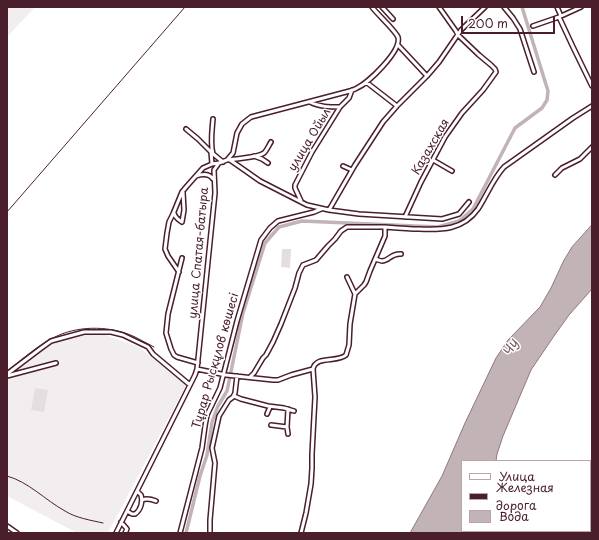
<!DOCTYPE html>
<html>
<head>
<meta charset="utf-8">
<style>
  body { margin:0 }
  #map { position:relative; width:599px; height:540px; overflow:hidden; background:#fff; font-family:"Playpen Sans",sans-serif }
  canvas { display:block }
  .frame { position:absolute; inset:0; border:8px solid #4a1f2b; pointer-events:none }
  .legend { position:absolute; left:461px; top:460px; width:130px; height:72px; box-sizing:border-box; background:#fff; border:1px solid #b7a5aa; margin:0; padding:5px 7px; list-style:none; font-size:12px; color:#4a1f2b }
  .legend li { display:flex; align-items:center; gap:8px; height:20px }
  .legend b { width:20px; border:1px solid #b7a5aa }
  .scale { position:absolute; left:461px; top:16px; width:94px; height:18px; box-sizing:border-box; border:2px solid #4a1f2b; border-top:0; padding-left:5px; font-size:12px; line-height:14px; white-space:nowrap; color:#4a1f2b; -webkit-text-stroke:3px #fff; paint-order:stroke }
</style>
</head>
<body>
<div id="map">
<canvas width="599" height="540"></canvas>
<div class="frame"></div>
<ul class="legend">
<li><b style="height:5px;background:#fff"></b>Улица</li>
<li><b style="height:5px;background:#4a1f2b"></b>Железная дорога</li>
<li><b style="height:11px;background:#c1b3b6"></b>Вода</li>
</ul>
<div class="scale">200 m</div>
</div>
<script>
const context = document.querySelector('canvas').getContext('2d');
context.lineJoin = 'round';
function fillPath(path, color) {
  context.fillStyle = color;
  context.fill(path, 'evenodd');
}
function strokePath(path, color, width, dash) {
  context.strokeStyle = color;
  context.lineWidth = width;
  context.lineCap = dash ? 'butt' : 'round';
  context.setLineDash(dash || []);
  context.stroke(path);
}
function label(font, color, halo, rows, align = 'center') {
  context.font = font + ' "Playpen Sans",sans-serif';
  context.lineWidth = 3;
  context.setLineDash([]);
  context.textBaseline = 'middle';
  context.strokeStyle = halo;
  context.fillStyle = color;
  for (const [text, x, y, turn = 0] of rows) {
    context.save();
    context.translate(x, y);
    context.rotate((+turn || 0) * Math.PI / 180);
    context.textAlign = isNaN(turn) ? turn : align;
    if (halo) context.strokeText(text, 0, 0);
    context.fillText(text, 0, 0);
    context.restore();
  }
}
const built = new Path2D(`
  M7,7H35L7,37Z
  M103,334L139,347L186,385L108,533H77L7,496V416L8,412L7,409V377L54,342L75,335Z`);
const green = new Path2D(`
  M282,249H291L290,268L281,267Z
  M35,388L48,390L44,412L31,410Z`);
const water = new Path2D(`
  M592,225V289L569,315L554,336L537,361L531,370L503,436L497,454L496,461H462V531H475L474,533H410L442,476L465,423L496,358L508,340L540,307L551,288L564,260L569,252L572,247Z`);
const canal = new Path2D(`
  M186,533L200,476L207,455L212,422L218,406L227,391L243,313L265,243L279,227L302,221L438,227L459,221L473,209L515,128L542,108L547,100L548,91L522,7`);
const street = new Path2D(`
  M382,7L393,19
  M504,7L513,18L520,29L534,72
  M557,7L561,16
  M559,17L573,47L592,86
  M533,26L559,17L581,7
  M398,45L427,76
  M366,82L397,106
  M310,102C319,107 330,107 340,107
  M213,119C212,131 210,143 213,154
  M186,129L198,139L211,152L212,164
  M212,153L223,162
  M254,156L262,159L268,163
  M229,160C238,158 257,158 264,153C267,150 269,145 271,142
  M230,160L260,181L307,205L329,210L359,214L442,219L459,214L469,202
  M433,160L452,171
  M343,166L352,170
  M555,175L562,168L580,159L592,147
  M196,176C202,174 209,173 213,179
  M301,201L295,188V185L312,152L340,107L349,98L352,90
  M329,210L355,165L383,122L397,106L427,76L439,62L461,30L485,7
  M174,213C175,218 178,219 182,222L184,210L183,192
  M405,217L421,182L445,137L462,113L483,90L496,72L495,69L491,65L479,55L458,35L456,31L439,7
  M182,258L168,314L166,333L171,349L174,355L177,357L198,363
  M375,259C375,259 381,261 382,261C389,261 391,253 401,254
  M179,272L168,256L165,249L167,233L169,222L173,214L182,192L187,186L203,168L212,164L219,163
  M347,277L355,294
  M197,369L226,375L273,380H278L291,375L313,369
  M313,369C316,355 337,363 346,355L349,345L350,324L355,294L364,285L366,282L370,271L385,236V227C397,228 408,229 419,229C442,230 463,230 478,209C487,195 493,179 504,167L573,118L592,106
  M7,374L40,349L51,341L84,332H111L123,335L148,347L153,354L190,385
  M7,376L56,363
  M250,377L254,373L263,358L266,355L273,342L281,324L295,288L299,273L303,265L316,260L328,246L335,239L341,231L347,227H385
  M234,396L241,399L268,406L284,408L294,411
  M267,414L270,407
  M271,425L287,427L288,409
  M287,427L288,434
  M142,500C147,498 151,499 156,501
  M127,511L132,514H135C141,510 143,501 141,495L137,491
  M121,522L127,529L125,533
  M7,526L17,533
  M116,533L195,375L197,369L215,193L214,170L219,163L227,160L233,153L237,133L242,124L251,117L346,92C349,91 354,90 357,88C368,83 402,51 398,37C394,29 378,15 372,7
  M180,533L202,448L205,426L207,415L220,388L237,321L261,240L270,228L278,221L314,212L321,209
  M210,533V520L215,463L212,448L219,416L229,400L233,397L235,393L237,376
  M301,533L306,513L311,484L312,468V454L315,397L313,369`);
const rail = new Path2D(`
  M7,212L185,7
  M7,371C23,359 39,344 57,336C81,325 112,326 135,337C141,340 148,344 154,347
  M7,476C29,482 45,500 65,511C76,518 90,520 103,523`);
const streetNames = [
  ["улица Ойыл",310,140,-59],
  ["Казахская",431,147,-60],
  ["улица Спатая-батыра",199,253,-85],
  ["Тұрар Рысқұлов көшесі",216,361,-74]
];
const waterNames = [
  ["Чу",511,348,-64]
];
fillPath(built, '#f2eeef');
fillPath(green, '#e5dee0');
fillPath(water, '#c1b3b6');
strokePath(water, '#91787e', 1);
strokePath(canal, '#c1b3b6', 3.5);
strokePath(street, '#4a1f2b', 6);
strokePath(street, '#fff', 3);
strokePath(rail, '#4a1f2b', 1);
label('12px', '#4a1f2b', '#fff', streetNames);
label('italic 13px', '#74535c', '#fff', waterNames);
</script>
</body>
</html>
